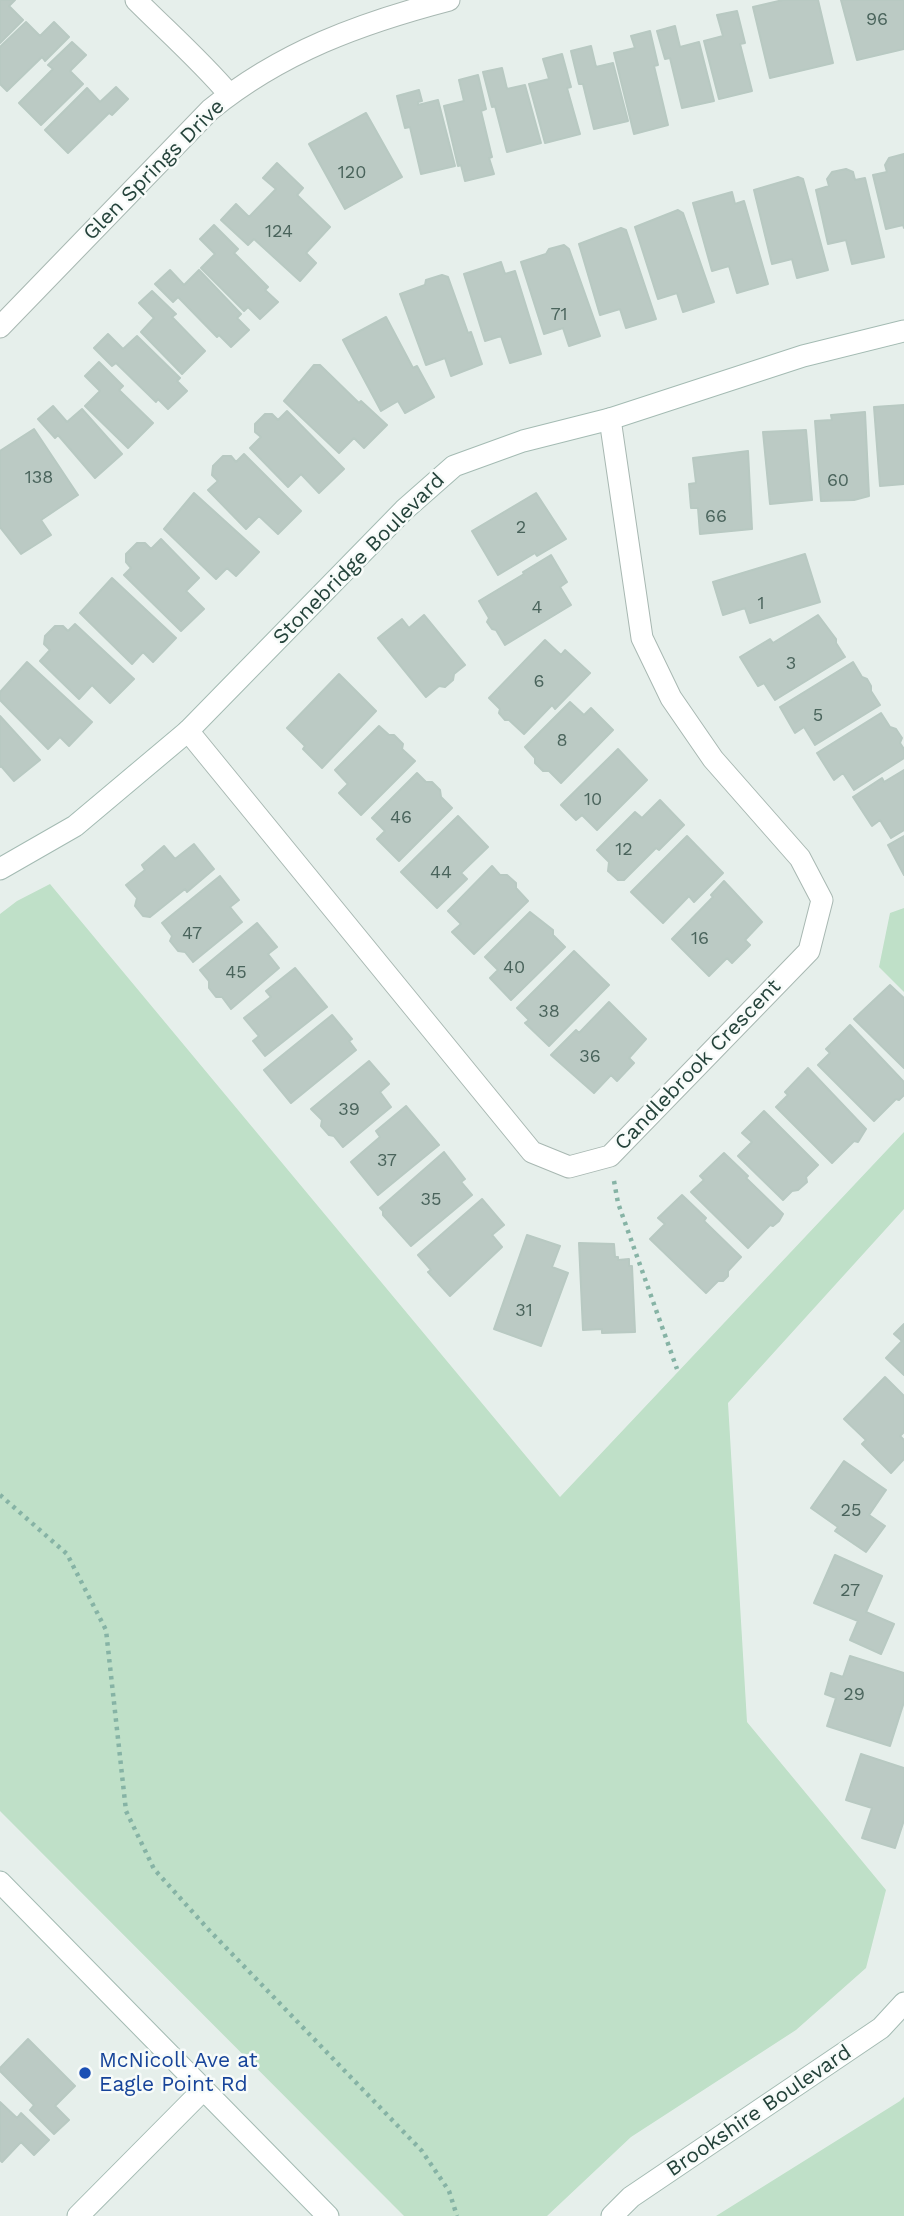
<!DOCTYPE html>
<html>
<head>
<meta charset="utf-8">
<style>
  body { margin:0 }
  canvas { display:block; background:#e6efeb }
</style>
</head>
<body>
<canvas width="904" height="2216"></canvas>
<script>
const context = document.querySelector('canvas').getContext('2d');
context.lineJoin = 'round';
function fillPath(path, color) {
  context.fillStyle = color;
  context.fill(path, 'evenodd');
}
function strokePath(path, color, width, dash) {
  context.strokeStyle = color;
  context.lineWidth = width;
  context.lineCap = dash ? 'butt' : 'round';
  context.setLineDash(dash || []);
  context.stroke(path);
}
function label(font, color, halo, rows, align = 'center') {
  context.font = font + ' "Work Sans",sans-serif';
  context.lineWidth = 5;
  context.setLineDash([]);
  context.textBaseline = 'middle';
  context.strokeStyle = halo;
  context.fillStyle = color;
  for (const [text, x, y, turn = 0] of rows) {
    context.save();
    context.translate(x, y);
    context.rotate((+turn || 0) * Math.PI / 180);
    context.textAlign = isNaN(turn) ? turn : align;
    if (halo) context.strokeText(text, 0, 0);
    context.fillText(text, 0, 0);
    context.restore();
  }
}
const green = new Path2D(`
  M50,884L560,1497L904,1132V1209L728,1403L747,1722L886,1890L866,1968L796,2030L631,2137L547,2216H404L0,1811V914L17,901Z
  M904,908V992L879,967L890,913Z
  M904,2097V2216H716L900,2101Z`);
const building = new Path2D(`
  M0,0H15L9,6L23,20L0,43Z
  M783,0H818L833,63L770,78L753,7Z
  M841,0H904V49L857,60Z
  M737,11L745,43L740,44L752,91L719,99L704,41L723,36L717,15Z
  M26,22L40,36L54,22L69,37L45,61L42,57L7,91L0,84V47Z
  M675,26L680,47L699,42L714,101L682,108L670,58L665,59L657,31Z
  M650,31L658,65L654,66L668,125L634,134L614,53L635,48L631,36Z
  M72,42L86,55L70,71L83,84L41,125L19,103L53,69L48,65Z
  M591,46L596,67L613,63L628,121L594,129L583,84H579L571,51Z
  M562,54L571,87L567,88L580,134L545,143L529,84L549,79L543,59Z
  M502,68L507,89L525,85L541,143L507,152L495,106L492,107L483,72Z
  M478,75L486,109L481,111L492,157L489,158L494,174L465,181L461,165L458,166L444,106L464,101L459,80Z
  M116,87L128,99L112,115L109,113L68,153L45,130L87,88L100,102Z
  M419,90L422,101L418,102V105L438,100L455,166L421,174L410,127L405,128L397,96Z
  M366,113L402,177L345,209L309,144Z
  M904,154V228L903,225L886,229L873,175L887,172L885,165L889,158Z
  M277,163L303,188L297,195L330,227L306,253L316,263L300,281L254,239L248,245L221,220L236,204L249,217L276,189L263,178Z
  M846,169L853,172L855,180L865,178L884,257L852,264L846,240L828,244L816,190L829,186L827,179L832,172Z
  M798,177L803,179L828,270L797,278L792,259L772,264L754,190Z
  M732,192L735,204L744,201L768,284L737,293L729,266L712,271L693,203Z
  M678,210L683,213L714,302L683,312L677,293L658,299L635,227Z
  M214,225L238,249L234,253L268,287L265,290L278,302L260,319L248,307L244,311L201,268L215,254L200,239Z
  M621,228L626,230L656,319L626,328L620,309L600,315L579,244Z
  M564,245L569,249L600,336L569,346L563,328L544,334L521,262L546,254L549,249Z
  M501,262L505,274L515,271L541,354L510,363L501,336L485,341L464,274Z
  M170,270L184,285L199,270L241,314L237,318L249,330L231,347L219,335L217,337L178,297L173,302L155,284Z
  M442,275L448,277L468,333L471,332L482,364L451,376L445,358L426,365L400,294L425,285L426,280Z
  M152,291L176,314L172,317L205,351L182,374L141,332L154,318L139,303Z
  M386,317L413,368L417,366L434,397L405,413L398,401L381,411L343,340Z
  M108,334L123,349L137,336L180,378L177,381L187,391L168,409L158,399L156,402L116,363L112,366L94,348Z
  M99,362L123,386L119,390L153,423L128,448L85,406L100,391L85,376Z
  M314,365H320L359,403L361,401L387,425L364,448L354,438L339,453L284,401Z
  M904,405V484L880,486L874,407Z
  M53,406L67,422L82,409L122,454L95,478L58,435L55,438L38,419Z
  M287,411L344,469L319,493L301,474L288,487L250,448L261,437L255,432V424L265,414H272L278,420Z
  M865,412L869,496L854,500L821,501L815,421L832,420L831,415Z
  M34,429L78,495L41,520L51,535L21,554L0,527V451Z
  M806,430L812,500L770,504L763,432Z
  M748,451L752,529L700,534L698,508H691L689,484L696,483L693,458Z
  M244,454L301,511L278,534L259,516L246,529L208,490L218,481L212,475L213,466L223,456H231L236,462Z
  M194,493L259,552L236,576L227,568L216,579L164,529Z
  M536,493L566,539L537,556L535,553L498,575L472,531Z
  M161,539L199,578L186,591L204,609L181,631L124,575L131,568L126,562V554L137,543H145L151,549Z
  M805,554L820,602L750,623L745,608L723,615L713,582Z
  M551,555L567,582L560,587L571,605L505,645L496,630L492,629L487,622L489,618L479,601L524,574L523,572Z
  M112,578L176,638L153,662L143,652L132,664L80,613Z
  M424,615L465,665L454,674L453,680L445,687L439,686L426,697L378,638L402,619L409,628Z
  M818,615L836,639V643L845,657L775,700L764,683L758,686L740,657L770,639L773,643Z
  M75,624L134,679L110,703L92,685L79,699L40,661L50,650L44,644L45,636L55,626H63L68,631Z
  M545,640L561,655L565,650L590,673L555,709L552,705L524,734L509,720H505L499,713L500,709L489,698Z
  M27,662L92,722L69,746L60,737L48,749L0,700V692Z
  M853,662L862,677L867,679L871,686V691L880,705L815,745L804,727L795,733L780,707Z
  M339,674L376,711L322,768L303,749L305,746L287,728Z
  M570,702L584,715L591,708L613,730L561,783L549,771H543L535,763V758L525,747Z
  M881,713L890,727L896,729L902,738L900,743L904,749V758L854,790L843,773L834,780L817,753Z
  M0,716L40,760L14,781L1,766L0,767Z
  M379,726L389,735H394L403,744L402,749L415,761L361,815L339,793L348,784L335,770Z
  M618,749L647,780L597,830L582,815L576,820L561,805Z
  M904,770V830L891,838L880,820L872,826L853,797L882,778L884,782Z
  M417,773L426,782H432L440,790L441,797L452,808L399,861L377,839L385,831L372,818Z
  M660,800L684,825L659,850L656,848L624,880H618L608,871L609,862L597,850L635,812L642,818Z
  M458,816L488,847L461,873L467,879L437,908L401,872Z
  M687,836L723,873L694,902L689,896L663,923L631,892Z
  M904,836V875L888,845Z
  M194,844L214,869L187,892L185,889L150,917L143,916L135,906L137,898L126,885L145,870L142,865L164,846L175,859Z
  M492,866L500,875H507L516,883V888L528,901L474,954L452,932L461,924L448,911Z
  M220,876L239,900L230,907L242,922L193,962L185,952L178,951L170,941L172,936L162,923Z
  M724,881L762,922L745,940L750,945L732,963L727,958L709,976L672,939L713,897L711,895Z
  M530,912L553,930V935L565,947L511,1000L490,978L498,970L485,957Z
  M257,923L277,947L268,954L279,968L231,1009L222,997H216L209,988V981L200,970Z
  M574,951L609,985L549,1046L525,1023L529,1020L517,1008Z
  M295,968L327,1007L265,1056L253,1041L259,1036L244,1018L271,997L266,991Z
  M890,985L904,998V1068L854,1019Z
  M609,1002L646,1039L629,1058L634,1063L617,1081L611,1075L594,1093L551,1055L576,1030L579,1033Z
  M332,1015L352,1039L349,1041L356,1050L291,1103L264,1070Z
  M850,1025L904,1082V1095L899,1100L896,1099L874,1121L818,1065L830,1053L826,1049Z
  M369,1061L389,1084L380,1092L391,1107L343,1147L334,1136L329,1135L321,1126L322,1120L311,1109Z
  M808,1068L866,1129L858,1142L854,1141L832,1163L776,1107L788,1095L785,1092Z
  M406,1106L439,1145L378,1195L351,1162L380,1137L376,1131Z
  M764,1111L818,1165L806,1177L807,1182L798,1190L792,1191L783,1200L738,1156L752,1142L742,1133Z
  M444,1152L465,1179L461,1182L472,1195L411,1246L383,1215V1211L380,1208Z
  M724,1153L748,1176L746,1178L783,1214L779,1221L773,1226L770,1225L748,1248L691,1192L704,1180L700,1176Z
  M682,1195L706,1218L704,1221L741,1257L728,1271V1276L723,1281H718L706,1293L650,1239L665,1224L658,1218Z
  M482,1199L504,1225L492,1235L502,1247L450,1296L428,1272L431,1270L418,1255Z
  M527,1235L560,1246L552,1267L568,1273L541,1346L494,1329Z
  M579,1243L614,1244L615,1257H618V1260L629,1259V1266H632L635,1332L602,1333V1329L583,1330Z
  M904,1324V1375L886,1358L902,1341L894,1334Z
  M885,1377L904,1396V1432L900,1436L904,1440V1459L891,1473L862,1444L866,1440L844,1419Z
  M844,1461L886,1490L869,1515L885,1526L866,1552L835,1531L838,1527L811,1508Z
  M835,1555L882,1576L866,1612L894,1624L881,1654L850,1640L858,1621L814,1603Z
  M850,1656L904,1673V1702L890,1746L827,1726L836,1698L825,1694L831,1673L843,1677Z
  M861,1754L904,1768V1820L895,1848L862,1838L872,1808L846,1800Z
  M28,2039L75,2086L55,2106L69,2120L54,2134L30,2110L34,2105L0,2071V2068Z
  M0,2102L17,2118L21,2113L49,2140L34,2155L21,2142L2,2162L0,2160Z`);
const path = new Path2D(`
  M614,1181L618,1203L677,1369
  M0,1495L67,1554L106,1630L126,1811L154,1869L208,1929L422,2151L449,2191L457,2216`);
const street = new Path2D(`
  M136,0C167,31 201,61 229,94
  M0,327L210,110C281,52 361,23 449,0
  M188,731L532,1152L569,1167L610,1156L809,951L822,900L800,858L713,759L671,698L642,638L610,419`);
const secondary = new Path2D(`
  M0,869L75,826L188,731L404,510L454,466L523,441L610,419L803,356L904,331
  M0,1882L328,2216
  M78,2216L204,2089
  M612,2216L631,2197L881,2028L904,2003`);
const markers = [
  [85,2073,7,"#1a4fb4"]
];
const numberNames = [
  ["96",877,20],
  ["120",352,173],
  ["124",279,232],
  ["71",559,315],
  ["138",39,478],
  ["60",838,481],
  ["66",716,517],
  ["2",521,528],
  ["1",761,604],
  ["4",537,608],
  ["3",791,664],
  ["6",539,682],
  ["5",818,716],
  ["8",562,741],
  ["10",593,800],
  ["46",401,818],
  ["12",624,850],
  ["44",441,873],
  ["47",192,934],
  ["16",700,939],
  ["40",514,968],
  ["45",236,973],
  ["38",549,1012],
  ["36",590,1057],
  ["39",349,1110],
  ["37",387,1161],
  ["35",431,1200],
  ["31",524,1311],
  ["25",851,1511],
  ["27",850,1591],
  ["29",854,1695]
];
const streetNames = [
  ["Glen Springs Drive",154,170,-45],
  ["Stonebridge Boulevard",359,559,-45],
  ["Candlebrook Crescent",698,1065,-46],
  ["Brookshire Boulevard",759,2111,-34]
];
const transitNames = [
  ["McNicoll Ave at",99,2061],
  ["Eagle Point Rd",99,2085]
];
fillPath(green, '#bfe0c8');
fillPath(building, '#bbcac4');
strokePath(building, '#b8c9c2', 2);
strokePath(street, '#a8b8b2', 23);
strokePath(secondary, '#a4bbb3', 23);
strokePath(path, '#86b3a5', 4.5, [3.5, 5]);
strokePath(street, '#fff', 21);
strokePath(secondary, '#fff', 21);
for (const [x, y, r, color] of markers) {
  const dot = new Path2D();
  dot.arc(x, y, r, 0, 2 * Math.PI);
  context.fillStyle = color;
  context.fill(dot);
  strokePath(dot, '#f7fbf9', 2.5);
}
label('18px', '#4a645c', null, numberNames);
label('21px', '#24423a', '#f7fbf9', streetNames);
label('21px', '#164399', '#f7fbf9', transitNames, 'left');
</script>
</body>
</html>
